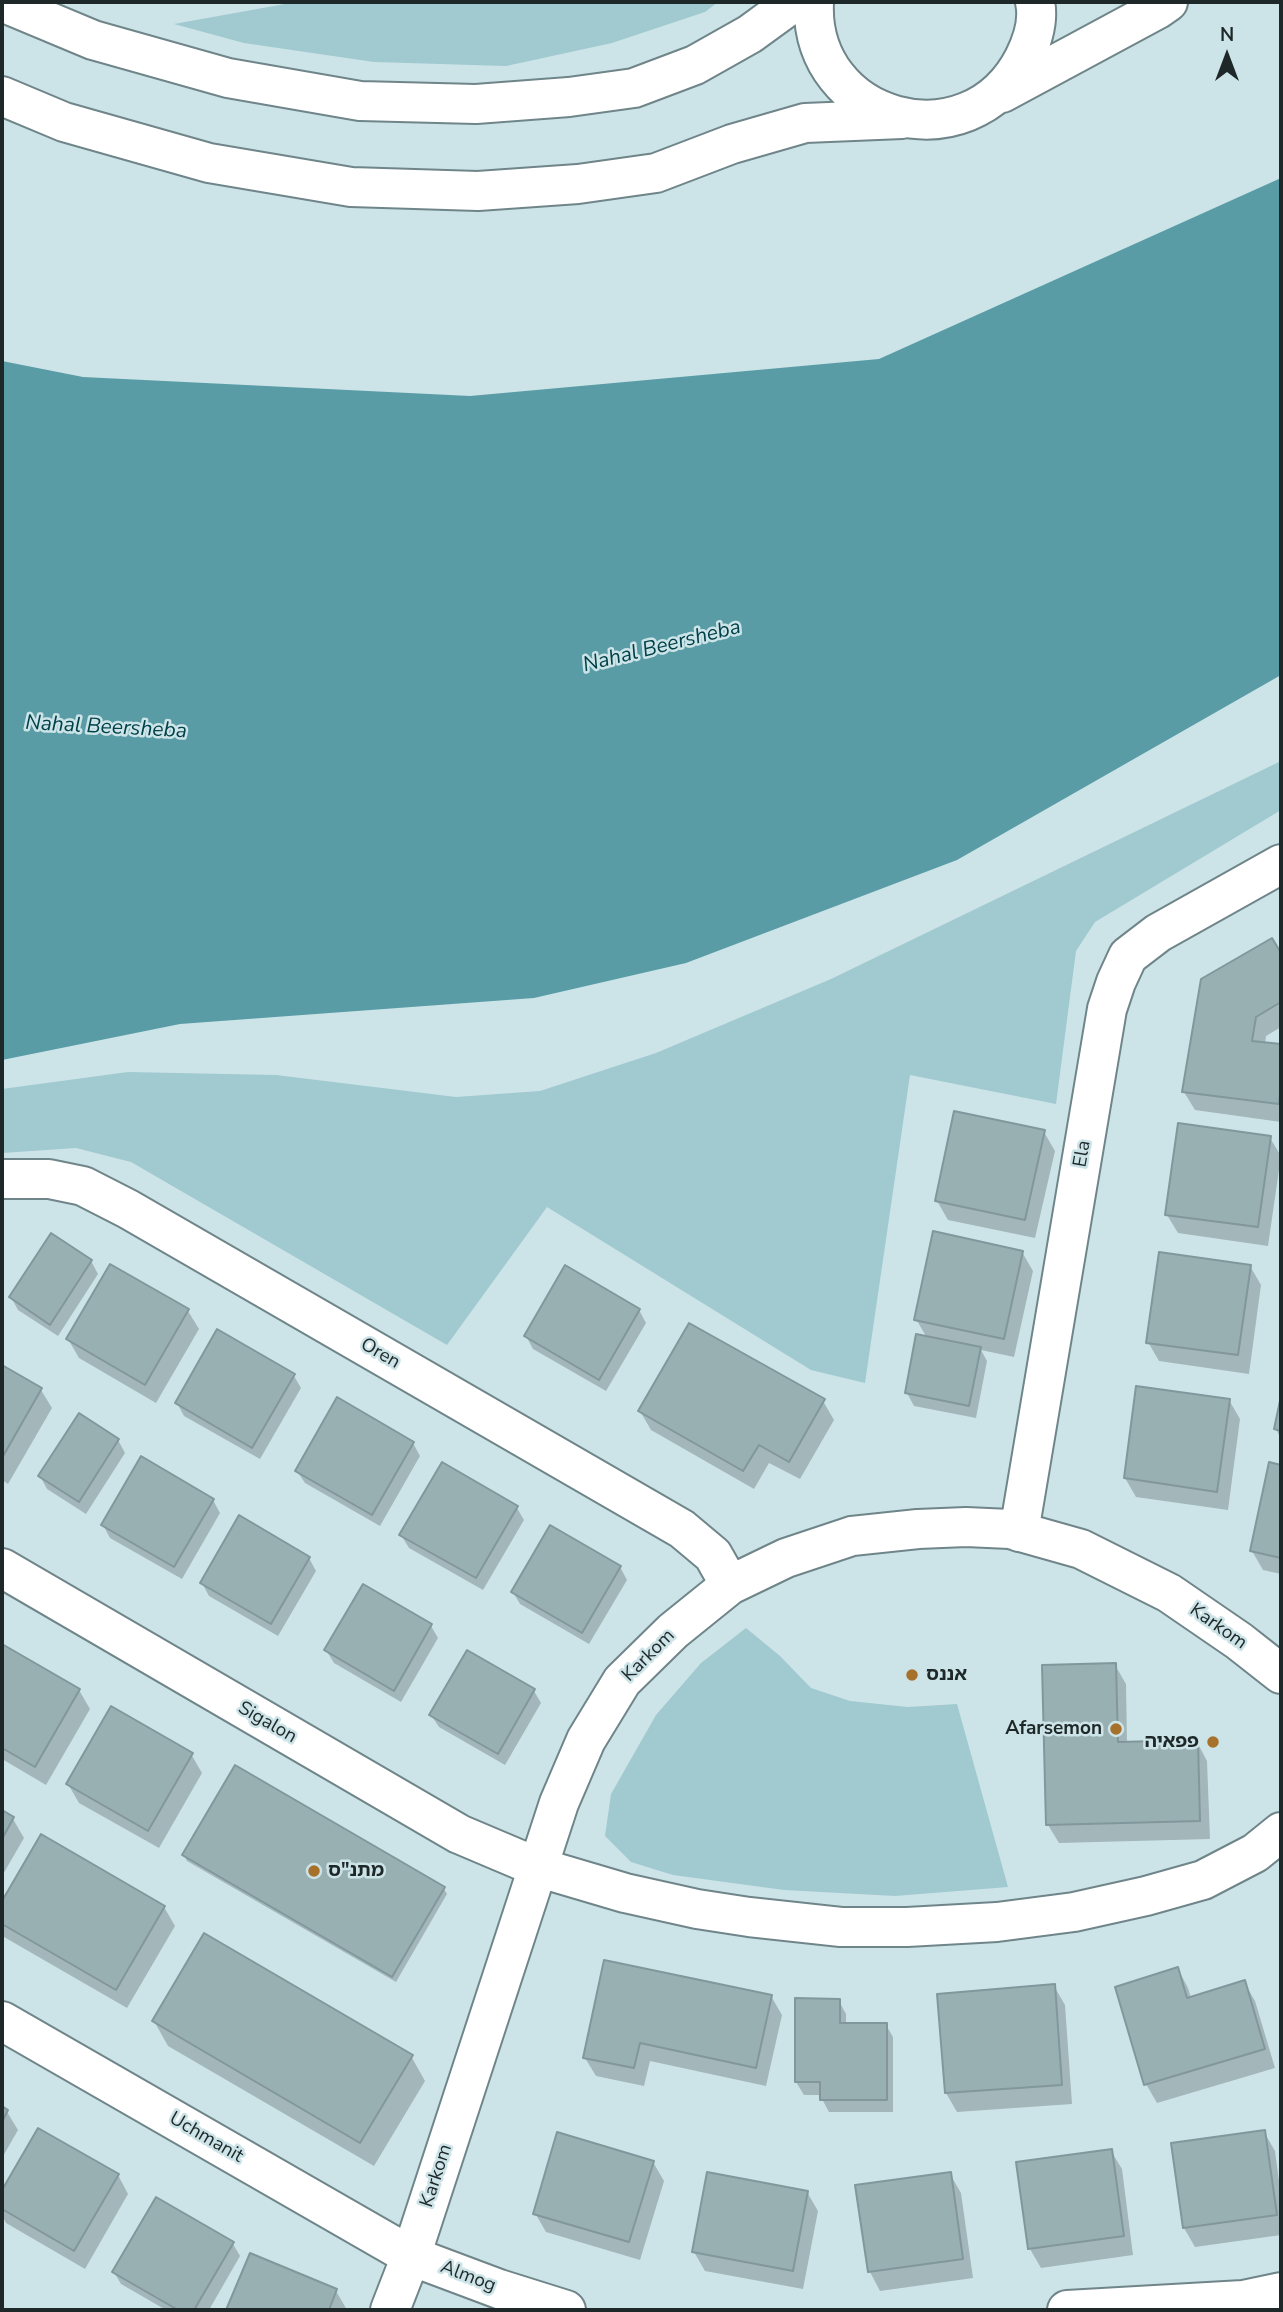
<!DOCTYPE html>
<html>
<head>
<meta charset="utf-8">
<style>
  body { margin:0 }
  #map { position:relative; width:1283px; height:2312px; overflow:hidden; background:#cce4e8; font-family:"Nunito Sans",sans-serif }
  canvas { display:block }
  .frame { position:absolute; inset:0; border:4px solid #1f2829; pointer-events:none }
  .north { position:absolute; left:1192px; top:21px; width:70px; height:70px; -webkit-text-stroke:5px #cce4e8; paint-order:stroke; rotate:0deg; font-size:19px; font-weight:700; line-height:28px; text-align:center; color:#1f2829 }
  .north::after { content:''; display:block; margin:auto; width:24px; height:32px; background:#1f2829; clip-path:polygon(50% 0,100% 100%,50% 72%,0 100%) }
</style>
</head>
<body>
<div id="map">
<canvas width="1283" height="2312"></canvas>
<div class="frame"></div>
<div class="north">N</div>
</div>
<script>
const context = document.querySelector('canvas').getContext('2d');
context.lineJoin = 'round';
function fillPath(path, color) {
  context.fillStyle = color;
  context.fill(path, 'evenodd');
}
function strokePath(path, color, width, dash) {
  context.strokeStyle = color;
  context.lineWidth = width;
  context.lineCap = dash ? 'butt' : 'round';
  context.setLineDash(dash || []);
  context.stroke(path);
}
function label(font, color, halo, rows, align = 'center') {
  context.font = font + ' "Nunito Sans","Noto Sans Hebrew",sans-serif';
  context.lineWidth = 5;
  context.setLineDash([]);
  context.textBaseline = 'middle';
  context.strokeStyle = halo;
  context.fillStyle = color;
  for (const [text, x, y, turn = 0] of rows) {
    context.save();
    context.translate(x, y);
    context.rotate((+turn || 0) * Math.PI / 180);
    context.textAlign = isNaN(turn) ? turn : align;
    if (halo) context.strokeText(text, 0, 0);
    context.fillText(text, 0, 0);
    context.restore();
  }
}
const green = new Path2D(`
  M296,2H718L705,12L612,43L506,66L374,62L244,43L174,24Z
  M1281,761V810L1095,922L1076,951L1056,1104L910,1075L865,1383L811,1370L547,1207L447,1345L131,1162L76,1148L2,1153V1089L128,1072L276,1075L456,1097L540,1091L656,1053L831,979Z
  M746,1628L780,1656L811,1688L850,1701L908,1707L957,1704L1008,1887L895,1896L784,1890L673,1875L631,1862L605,1836L611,1794L656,1715L701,1663Z`);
const water = new Path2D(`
  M1281,178V675L957,860L686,963L534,998L180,1024L2,1060V361L83,377L470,396L879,359Z`);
const shadow = new Path2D(`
  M1271,940L1281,957V1027L1266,1036L1265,1044L1281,1046V1122L1195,1110L1184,1092Z
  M1044,1132L1055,1151L1035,1238L948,1220L937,1201Z
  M1270,1138L1281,1156L1268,1246L1178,1233L1167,1215Z
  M1022,1252L1033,1271L1014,1357L981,1350L987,1361L976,1418L914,1406L907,1393L927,1338L916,1319Z
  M91,1261L98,1274L58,1336L18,1310L11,1297Z
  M1250,1266L1261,1285L1249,1374L1159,1361L1148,1342Z
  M639,1310L646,1323L606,1391L533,1349L526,1336Z
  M188,1311L199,1329L156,1403L79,1358L68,1339Z
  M218,1331L294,1376L301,1388L260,1459L184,1416L177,1403Z
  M2,1367L41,1390L52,1408L8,1484L2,1480Z
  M1229,1400L1240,1419L1228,1510L1136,1497L1125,1478Z
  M823,1401L834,1420L800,1479L769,1463L754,1489L651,1430L640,1411Z
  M1281,1404V1439L1276,1429Z
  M80,1416L118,1440L125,1453L86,1514L47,1489L40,1476Z
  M413,1443L420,1456L380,1526L305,1483L297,1471Z
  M1270,1464L1281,1467V1574L1263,1570L1252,1551Z
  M213,1500L220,1513L182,1579L110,1538L103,1525Z
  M517,1508L524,1520L483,1590L409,1548L401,1535Z
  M309,1558L316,1571L278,1636L209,1596L202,1583Z
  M620,1567L627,1580L589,1644L520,1604L513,1592Z
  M363,1586L431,1626L438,1638L401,1702L334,1663L326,1650Z
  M2,1646L79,1690L90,1709L46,1785L2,1759Z
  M1115,1665L1126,1684L1127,1743L1197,1742L1207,1761L1210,1839L1059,1843L1048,1825Z
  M534,1691L541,1703L505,1765L439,1727L431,1715Z
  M191,1754L202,1773L159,1848L79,1803L68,1784Z
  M2,1812L13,1819L24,1838L2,1876Z
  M41,1837L164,1907L175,1926L127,2008L4,1937L2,1932V1904Z
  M184,1855L444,1889L447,1894L396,1982L187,1861Z
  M1178,1969L1188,1988L1191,1998L1244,1982L1255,2001L1275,2068L1157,2103L1146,2084Z
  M1054,1986L1065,2005L1072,2104L957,2112L946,2093L939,1995Z
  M771,1996L782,2015L766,2086L650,2061L644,2086L596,2076L585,2058Z
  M839,2001L846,2014V2025H886L893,2037V2112H829L822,2099V2095H804L796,2082Z
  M154,2021L411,2056L425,2081L374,2166L168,2046Z
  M2,2108L7,2112L18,2130L2,2158Z
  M39,2130L118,2175L128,2194L85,2269L6,2223L2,2215V2193Z
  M1264,2132L1275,2151L1281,2196V2235L1195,2247L1184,2228Z
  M1111,2151L1122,2169L1133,2255L1041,2268L1030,2249L1018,2163Z
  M653,2162L664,2181L640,2260L546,2232L535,2213Z
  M950,2174L961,2193L973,2278L880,2291L870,2272L857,2187Z
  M807,2192L818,2211L803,2289L705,2271L694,2252Z
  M233,2244L240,2256L209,2310H166L121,2284L114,2272Z
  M251,2255L336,2291L347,2310H228Z`);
const building = new Path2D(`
  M1272,938L1281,953V1002L1256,1017L1252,1041L1281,1044V1084L1279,1104L1182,1092L1201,979Z
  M954,1111L1045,1130L1025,1220L935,1201Z
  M1178,1123L1271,1136L1258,1227L1165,1215Z
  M933,1231L1023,1251L1004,1339L914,1320Z
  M51,1233L92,1260L50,1325L9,1297Z
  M1159,1252L1251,1265L1238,1355L1146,1343Z
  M110,1264L189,1309L145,1385L66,1339Z
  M565,1265L640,1309L599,1380L524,1336Z
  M689,1323L825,1399L789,1462L759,1445L743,1471L638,1411Z
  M217,1329L295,1374L252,1448L175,1403Z
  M916,1334L981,1347L969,1406L905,1393Z
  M2,1365L42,1388L2,1458Z
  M1136,1386L1230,1399L1217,1492L1124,1478Z
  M1281,1396V1431L1274,1429Z
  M337,1397L414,1442L372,1515L295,1471Z
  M79,1413L119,1439L79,1502L38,1476Z
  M141,1456L214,1499L174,1567L101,1525Z
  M442,1462L518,1506L476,1578L399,1535Z
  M1269,1462L1281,1465V1558L1250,1551Z
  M239,1515L310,1557L271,1624L200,1583Z
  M550,1525L621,1566L582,1633L511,1592Z
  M363,1584L432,1624L394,1691L324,1650Z
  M2,1644L80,1689L35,1767L2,1748Z
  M467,1650L535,1689L498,1754L429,1715Z
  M1116,1663L1118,1742L1198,1740L1200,1821L1046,1825L1042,1665Z
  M111,1706L193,1753L148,1831L66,1784Z
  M235,1765L445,1887L392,1977L182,1855Z
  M2,1810L14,1817L2,1839Z
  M41,1834L165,1906L116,1990L2,1924V1901Z
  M204,1933L413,2055L360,2143L152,2021Z
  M604,1960L772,1995L756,2068L640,2043L634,2068L583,2058Z
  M1178,1967L1187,1998L1245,1980L1265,2049L1144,2085L1115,1987Z
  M1055,1984L1062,2085L945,2093L937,1994Z
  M795,1998L840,1999V2023H887V2100H820V2082H795Z
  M2,2106L8,2110L2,2122Z
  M38,2128L119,2174L74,2251L2,2209V2190Z
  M1265,2130L1277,2215L1183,2228L1171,2143Z
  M557,2132L654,2161L629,2242L533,2214Z
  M1112,2149L1124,2236L1028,2249L1016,2162Z
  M707,2172L808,2191L793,2271L692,2252Z
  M951,2172L963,2259L868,2272L855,2185Z
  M156,2197L234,2242L194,2310H178L112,2272Z
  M250,2253L337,2289L329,2310H226Z`);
const minor = new Path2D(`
  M2,1179H49L83,1186L128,1209L682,1529L713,1555L730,1585
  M1019,1532L1107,1009L1116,982L1128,956L1158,933L1281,864
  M2,1568L459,1834L537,1867L625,1893L697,1909L749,1917L841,1927H907L997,1922L1074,1912L1146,1896L1203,1880L1255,1853L1281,1832
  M2,2021L411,2256L499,2289L566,2310
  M390,2310L411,2256L559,1803L586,1740L622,1681L673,1631L730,1585L786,1558L852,1536L918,1529L966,1527L1010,1529L1081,1549L1169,1593L1239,1641L1281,1674
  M1067,2310L1243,2300L1281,2292`);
const major = new Path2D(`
  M2,2L93,40L228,78L360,101L476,104L569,97L634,88L695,65L750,34L794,2
  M814,2C808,122 969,166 1024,58C1032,42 1039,21 1035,2
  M1002,93L1158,9L1168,2
  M2,96L64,122L209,163L351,187L478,191L578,184L656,173L732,144L805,123L902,119`);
const markers = [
  [912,1675,7,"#a6712b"],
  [1116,1729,7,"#a6712b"],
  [1213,1742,7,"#a6712b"],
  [314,1871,7,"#a6712b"]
];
const streetNames = [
  ["Ela",1083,1154,-80],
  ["Oren",380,1354,30],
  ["Karkom",1218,1627,35],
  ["Karkom",649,1656,-45],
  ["Sigalon",267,1723,30],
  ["Uchmanit",206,2138,30],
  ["Karkom",437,2176,-72],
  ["Almog",468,2277,21]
];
const poiNames = [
  ["אננס",926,1675],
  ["Afarsemon",1102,1729,"right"],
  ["פפאיה",1199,1742,"right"],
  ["מתנ\"ס",328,1871]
];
const waterNames = [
  ["Nahal Beersheba",662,647,-14],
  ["Nahal Beersheba",106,728,3]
];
fillPath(green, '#a0c9d0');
fillPath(water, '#599ca6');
fillPath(shadow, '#0003');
fillPath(building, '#99b0b3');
strokePath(building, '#81979b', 2);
strokePath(minor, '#6f8589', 42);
strokePath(major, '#6f8589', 42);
strokePath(minor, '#fff', 38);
strokePath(major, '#fff', 38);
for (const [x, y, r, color] of markers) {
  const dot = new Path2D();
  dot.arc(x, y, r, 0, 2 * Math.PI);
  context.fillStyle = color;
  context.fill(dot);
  strokePath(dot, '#cce4e8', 2.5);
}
label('19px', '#1f2829', '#cce4e8', streetNames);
label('bold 19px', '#1f2829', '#cce4e8', poiNames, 'left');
label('italic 21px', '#004149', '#cce4e8', waterNames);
</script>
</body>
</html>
